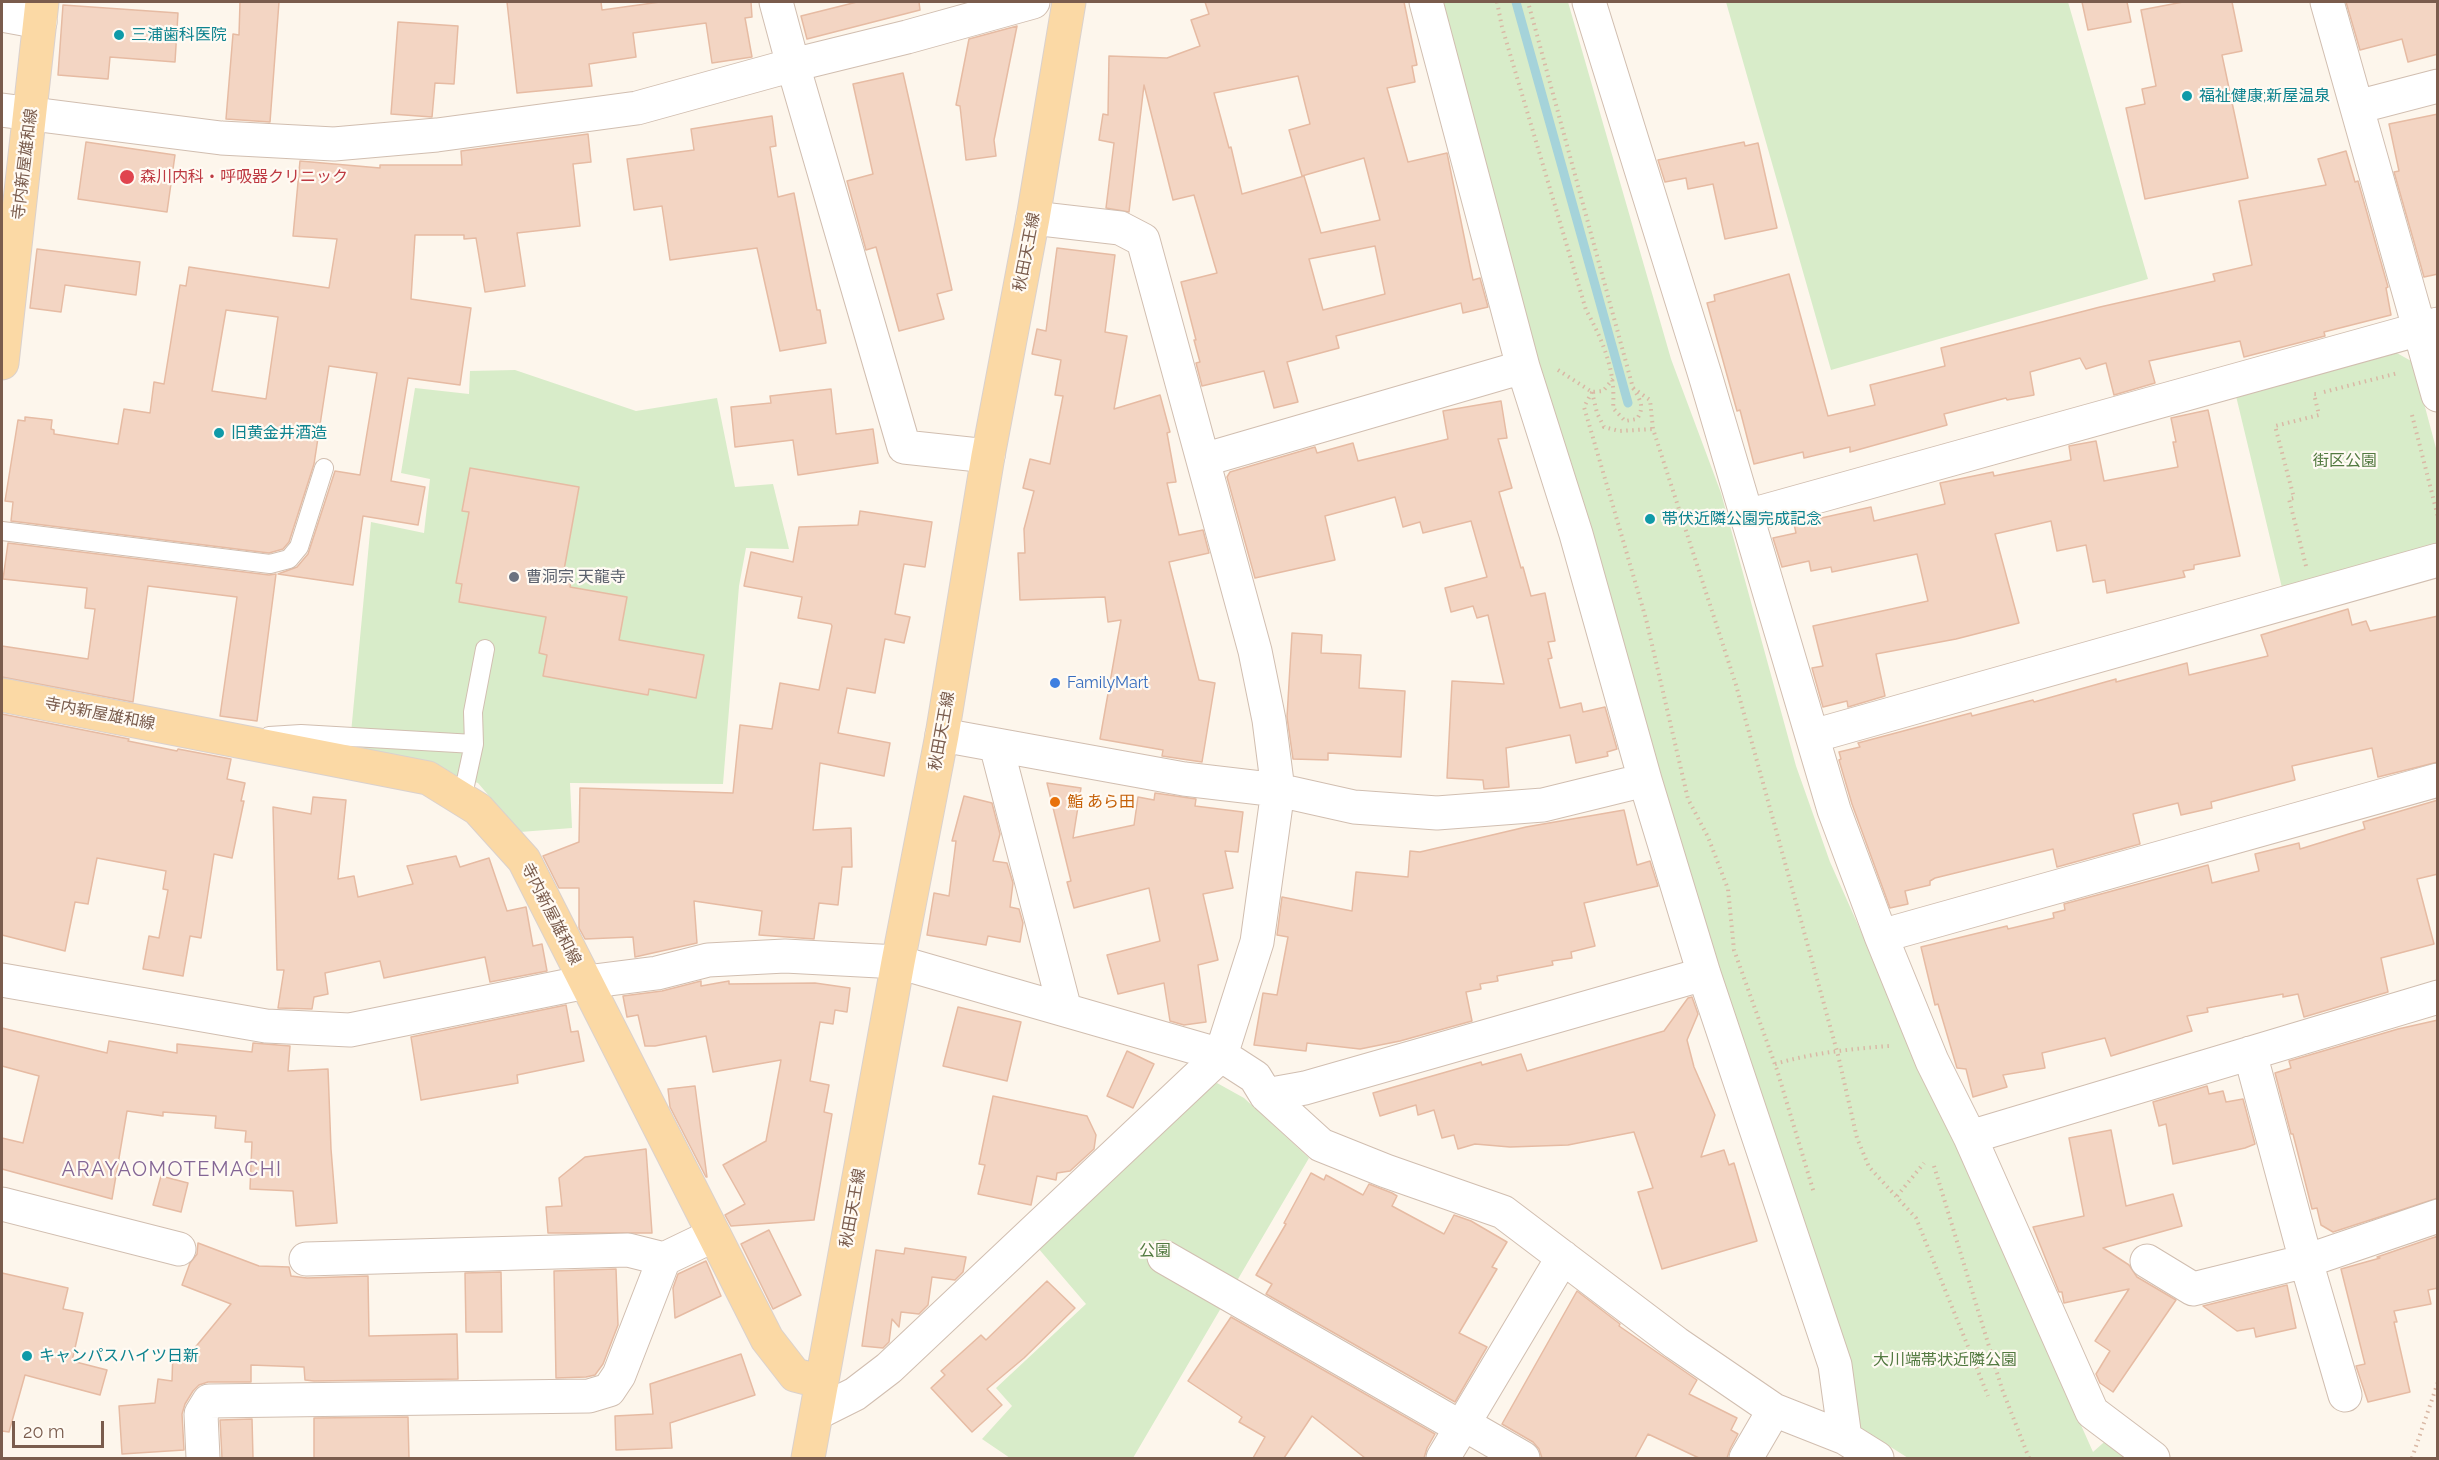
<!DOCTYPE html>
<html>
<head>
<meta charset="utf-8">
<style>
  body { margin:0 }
  #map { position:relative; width:2439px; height:1460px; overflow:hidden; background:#fdf6ec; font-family:Raleway,sans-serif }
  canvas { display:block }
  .frame { position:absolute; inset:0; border:3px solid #7a5c4d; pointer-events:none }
  .scale { position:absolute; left:12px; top:1421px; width:92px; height:27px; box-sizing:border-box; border:3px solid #7a5c4d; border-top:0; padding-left:8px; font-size:18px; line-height:21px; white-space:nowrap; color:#7a5c4d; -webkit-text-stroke:4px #fffaf3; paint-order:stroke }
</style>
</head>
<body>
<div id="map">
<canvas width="2439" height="1460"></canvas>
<div class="frame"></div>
<div class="scale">20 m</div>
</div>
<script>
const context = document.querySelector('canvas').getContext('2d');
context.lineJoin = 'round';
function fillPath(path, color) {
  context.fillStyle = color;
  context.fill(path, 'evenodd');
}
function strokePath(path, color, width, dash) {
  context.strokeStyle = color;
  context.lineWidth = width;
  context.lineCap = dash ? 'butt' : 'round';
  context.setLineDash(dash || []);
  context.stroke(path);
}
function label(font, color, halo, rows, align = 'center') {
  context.font = font + ' Raleway,"Noto Sans JP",sans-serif';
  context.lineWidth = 4.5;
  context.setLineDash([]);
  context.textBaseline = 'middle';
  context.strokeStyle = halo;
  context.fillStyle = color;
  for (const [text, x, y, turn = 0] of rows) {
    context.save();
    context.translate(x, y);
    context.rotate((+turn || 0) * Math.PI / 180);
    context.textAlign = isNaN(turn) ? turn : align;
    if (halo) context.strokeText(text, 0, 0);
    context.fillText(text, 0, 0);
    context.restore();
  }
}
const green = new Path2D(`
  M1440,2H1568L1671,359L1721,493L1796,766L1830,862L2093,1452L2111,1436L2138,1458H1908L1853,1423L1729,999L1638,712L1529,330Z
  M1726,2H2068L2148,279L1831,370Z
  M2395,352L2413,362L2437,452V552L2283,592L2236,396Z
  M515,370L636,411L717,398L735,487L773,484L789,549L746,548L739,586L723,784L570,783L572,828L520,832L478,783L439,771L349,754L371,522L424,533L430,479L401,473L415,388L469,394L470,371Z
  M1217,1083L1244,1098L1309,1158L1133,1458H1010L982,1439L1012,1406L996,1388L1086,1304L1038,1248L1198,1088Z`);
const stream = new Path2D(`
  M1516,2L1628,403`);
const building = new Path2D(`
  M240,2H279L270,122L226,119L233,34L239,35Z
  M507,2H601L602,10L660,2H751L752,17L745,18L752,57L712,63L706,23L633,33L636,57L589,64L592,86L517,93Z
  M857,2H919L920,10L807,39L801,16Z
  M1205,2H1404L1417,65L1412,66L1415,82L1387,88L1408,162L1447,153L1473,280L1480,278L1488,307L1463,313L1461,303L1336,336L1339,348L1287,362L1298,402L1274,408L1264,371L1202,386L1196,363L1200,362L1194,340H1196L1181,282L1217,273L1194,195L1173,200L1144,85L1129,212L1106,208L1114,143L1099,140L1103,114L1108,115L1109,56L1167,58L1200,46L1191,20L1209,14ZM1298,76L1310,124L1289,130L1302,176L1364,158L1380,220L1321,233L1304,176L1242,194L1231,147L1229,148L1214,93ZM1375,246L1385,294L1323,310L1309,259Z
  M2082,2H2127L2131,22L2088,30Z
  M2183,2H2232L2242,51L2222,55L2248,178L2145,199L2126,108L2145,104L2142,89L2156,86L2141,10Z
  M2346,2H2438V54L2408,62L2402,39L2360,50Z
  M63,5L178,13L175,62L110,57L108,79L58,75Z
  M398,22L458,26L454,84L435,83L432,117L391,114Z
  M1017,26L994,140L996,156L966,160L960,106L956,105L969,39Z
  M903,73L952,290L937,294L944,319L899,331L876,247L866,250L847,181L873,174L853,84Z
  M2438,114V274L2424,277L2394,172L2399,171L2389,124Z
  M772,116L776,146L770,147L778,197L794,193L817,310H820L826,343L780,351L757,248L670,260L662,206L634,210L627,159L694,150L691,129Z
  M588,134L591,162L573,164L580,226L517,233L525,286L485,292L476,238L464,239V235H415L411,299L471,308L460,385L408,378L391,481L425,487L418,525L363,516L353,585L278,574L297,567L308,554L335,471L360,475L377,373L329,366L314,464L289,542L283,549L269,553L11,521L13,502L5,501L18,420L25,421V417L52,420L51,429L54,430V434L118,444L124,409L150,413L154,382L164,384L180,285L186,286L189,267L329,288L337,239L293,236L300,161L380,168V165H462L461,151ZM226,310L278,317L266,399L212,391Z
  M86,142L175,155L167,212L78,199Z
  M1744,142L1745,146L1758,143L1777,228L1725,239L1713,184L1688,189L1686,178L1665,182L1658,160Z
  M2346,151L2355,182L2358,181L2388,287L2386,288L2391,315L2324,332L2325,336L2244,357L2240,341L2149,361L2155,383L2114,395L2106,363L2086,369L2080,358L2030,372L2034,395L2007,400L2006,398L1944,414L1947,425L1850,452V447L1804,458L1803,452L1754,464L1740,410L1737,411L1707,303L1715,301L1714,295L1789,274L1828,416L1875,405L1870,385L1945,366L1941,348L2100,307L2215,281L2213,274L2252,265L2239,201L2326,185L2318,159Z
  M1057,248L1115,255L1105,332L1127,336L1114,409L1160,395L1170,432L1167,433L1176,482L1167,483L1179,535L1203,530L1209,553L1169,562L1199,680L1215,683L1202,762L1162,756L1163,750L1100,739L1121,620L1108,622L1105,597L1020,600L1018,553H1025L1024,529L1034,491L1023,488L1030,459L1050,464L1063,396L1055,395L1061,360L1032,354L1037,329L1046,331Z
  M37,249L140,262L136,295L65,285L61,312L30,308Z
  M831,389L836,434L873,429L878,463L798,475L793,440L735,447L731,407L771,403L770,396Z
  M1501,401L1507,438L1498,439L1512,488L1499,492L1521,568L1523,567L1531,596L1545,593L1555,641L1548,642L1552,658L1548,659L1560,708L1581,703L1583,712L1605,707L1617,749L1607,752L1608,756L1576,763L1570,735L1506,748L1509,787L1484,789L1483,780L1447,778L1452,681L1504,684L1488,615L1477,618L1473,606L1451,612L1445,588L1487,577L1471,521L1423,533L1420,522L1403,527L1395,497L1325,516L1335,560L1255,578L1227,477L1230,472L1315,447L1317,453L1353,443L1358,461L1448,439L1443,411Z
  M2208,410L2240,556L2194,565V569L2183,571L2185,577L2107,593L2105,580L2093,582L2086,545L2057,551L2051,521L1995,534L2019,623L1956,639L1876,654L1885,696L1848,707L1847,701L1823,707L1812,668L1823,666L1813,626L1928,601L1917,554L1832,572L1831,567L1811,571L1809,561L1782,567L1773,538L1796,533L1794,524L1871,507L1874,521L1945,504L1940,483L1993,472L1994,476L2071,460L2069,446L2096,441L2104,481L2178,467L2173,442H2176L2171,418Z
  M470,468L579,487L564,570L573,571L570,587L627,597L619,640L704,655L696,698L649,689L648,695L543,676L547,655L539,653L546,617L459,602L462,584L456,583L469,512L462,511Z
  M860,511L932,522L925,567L904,564L895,614L910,617L904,643L885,639L875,693L847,688L838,733L890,743L884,776L820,763L813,830L851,828L852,867H842L838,905L819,903L814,939L759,935L762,911L694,901L697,943L635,957L633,937L585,939L579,928V888H559L543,856L579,842L580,788L733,793L740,725L772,729L780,683L819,690L832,626L831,624L798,618L802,597L744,586L751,552L793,562L799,527L858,525Z
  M8,543L269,575L276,574L257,721L220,716L237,597L148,586L133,702L2,677V646L88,659L95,609L85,608L87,588L3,579Z
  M2348,609L2352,625L2366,621L2370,631L2438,616V762L2378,777L2372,748L2292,766L2295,780L2211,802L2212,808L2181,815L2178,803L2133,814L2140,844L2057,867L2053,849L1935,878L1930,881V885L1905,891L1908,904L1890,908L1852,804L1839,760L1841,759L1839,752L1860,747L1858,743L1971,713L1972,716L2033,700L2034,702L2116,679V682L2187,663L2189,675L2268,656L2261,635Z
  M1292,633L1322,635L1321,653L1361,655L1359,688L1405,691L1401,757L1328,753V760L1293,759L1287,717Z
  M2,714L129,739L128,741L177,751L178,749L231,759L227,779L245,783L241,801H244L232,858L214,854L201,938L190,936L183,976L143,969L149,936L159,938L168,890L163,889L166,871L97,858L88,904L75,902L65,951L2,935Z
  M1047,783L1081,788L1073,838L1134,825L1138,797L1154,800L1155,793L1196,799L1195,806L1243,812L1238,852L1225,851L1233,888L1203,894L1218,960L1198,965L1206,1022L1184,1025L1170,1021L1164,983L1118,994L1107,955L1160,941L1149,888L1074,908L1067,882L1071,881Z
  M964,796L992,803L1000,834L993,861L1007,863L1013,883L1010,907L1019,909L1023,923L1020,942L988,936L986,945L927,935L934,893L949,896L956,841H952Z
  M313,797L346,800L338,879L354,876L358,897L413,884L407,866L456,856L460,867L489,858L507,911L526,907L533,946L542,944L547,971L490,982L485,957L384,978L380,961L325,973L328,994L314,997L312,1009L278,1008L284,970H277L273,807L311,814Z
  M2438,800V874L2417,879L2434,944L2381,958L2388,992L2304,1017L2298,994L2283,997V994L2207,1008L2208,1012L2187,1016L2192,1031L2111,1056L2105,1038L2042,1053L2045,1068L2003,1075L2007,1087L1973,1097L1966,1069L1957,1068L1938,1004L1935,1005L1921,947L2007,926L2008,929L2054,918L2053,913L2065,910L2064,904L2208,865L2212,883L2259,871L2255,854L2299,843L2300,849L2365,829L2363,822Z
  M1624,810L1637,865L1650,861L1658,886L1584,903L1595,946L1571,952L1572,958L1552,961L1553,965L1497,976L1498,981L1480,984L1481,989L1466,992L1472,1021L1400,1041L1360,1049L1307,1043L1306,1051L1254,1045L1263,993L1277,995L1288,937L1277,935L1282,897L1352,911L1356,872L1408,877L1410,851L1420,852L1526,827Z
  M701,981V986L729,981V984L815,983L850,988L847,1012L835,1010L833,1024L820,1022L810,1081L829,1085L824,1112L832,1114L814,1220L731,1226L725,1215L745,1204L723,1165L766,1141L781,1060L713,1072L706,1036L655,1046H645L638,1015L627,1017L623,996L662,991Z
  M1692,997L1698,1014L1687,1040L1694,1067L1715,1115L1701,1157L1724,1150L1729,1165L1734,1163L1757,1241L1662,1269L1638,1192L1653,1188L1634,1132L1568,1145L1510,1147L1475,1144L1458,1149L1454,1135L1442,1138L1434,1110L1418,1115L1416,1105L1380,1116L1373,1093L1481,1062L1482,1065L1521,1054L1527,1071L1664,1031L1688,998Z
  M566,1005L571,1032L578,1031L584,1061L517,1075L518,1083L421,1100L411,1037Z
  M958,1007L1021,1022L1007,1081L943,1066Z
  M2438,1020V1198L2333,1232L2321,1225L2317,1208L2312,1209L2293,1134H2291L2275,1073L2291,1068L2289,1061L2398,1029Z
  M2,1028L107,1053L109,1041L177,1053V1044L252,1052L253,1043L290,1046L288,1071L328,1069L331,1149L337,1223L296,1226L293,1191L250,1189L252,1142H245L246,1131L215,1128L216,1116L163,1112V1116L127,1111L112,1199L2,1169V1138L23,1143L39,1076L2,1066Z
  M1127,1051L1154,1064L1133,1108L1107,1096Z
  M695,1086L707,1177H706L670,1107L668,1089Z
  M2207,1086L2209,1094L2223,1091L2226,1102L2243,1099L2255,1144L2245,1148L2173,1164L2166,1124L2159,1126L2153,1102Z
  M993,1096L1087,1116L1096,1135L1094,1149L1070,1171L1057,1173L1056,1180L1037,1176L1031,1205L978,1194L985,1165L979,1164Z
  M2111,1130L2126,1206L2173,1194L2182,1226L2103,1248L2129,1265L2137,1277L2176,1300L2113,1392L2100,1383L2096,1374L2110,1351L2095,1341L2129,1289L2064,1303L2062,1292H2059L2033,1227L2084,1216L2069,1138Z
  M646,1149L652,1233H548L546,1207L562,1206L559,1178L585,1157Z
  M1311,1173L1324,1180L1326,1175L1363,1195L1369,1184L1392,1193L1397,1196L1392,1206L1444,1234L1454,1215L1471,1221L1507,1242L1492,1267L1497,1269L1459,1333L1487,1347L1455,1402L1266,1294L1272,1284L1256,1275L1286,1224L1284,1223Z
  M161,1176L188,1183L181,1212L153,1205Z
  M769,1230L801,1295L773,1309L741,1244Z
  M2438,1236V1288L2428,1290L2431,1304L2394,1311L2397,1322H2394L2410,1392L2368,1402L2356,1366L2365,1364L2341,1269L2380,1258L2377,1257Z
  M198,1243L259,1266L289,1267L291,1276L307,1278L368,1276L369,1336L457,1334L458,1379L314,1381L305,1380L304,1367L251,1365V1382H208L199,1385L193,1391L185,1404L182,1414L184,1450L122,1454L119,1406L155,1403L158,1379L172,1381L173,1350H193L231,1304L182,1285L190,1263L197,1254Z
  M905,1248L966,1257L963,1272L955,1280L932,1277L928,1305L919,1314L901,1312L899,1327L892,1319L889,1342L883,1348L862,1346L876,1250L904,1254Z
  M706,1261L721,1296L675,1318L673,1288L678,1274Z
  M616,1269L618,1325L603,1364L595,1375L586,1377L556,1378L554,1271Z
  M501,1272L502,1332H466L465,1273Z
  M2,1273L68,1288L63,1309L83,1313L72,1361L107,1370L100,1395L25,1375L9,1432L2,1431Z
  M1047,1281L1075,1308L1024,1358L987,1389L1002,1405L972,1432L931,1388L945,1375L941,1371L981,1335L986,1340Z
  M2287,1285L2296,1328L2256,1337L2254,1328L2237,1331L2203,1306Z
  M1577,1291L1620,1324L1619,1326L1697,1380L1689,1394L1737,1418L1731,1430L1738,1434L1730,1449L1727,1458H1699L1648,1434L1635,1458H1542L1539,1449L1533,1442L1502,1424Z
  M1231,1317L1435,1434L1427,1448L1424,1458H1365L1312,1416L1284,1458H1253L1265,1437L1239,1422L1242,1417L1188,1381Z
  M741,1354L755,1395L670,1423L672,1448L616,1450L615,1416L653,1414L650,1384Z
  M408,1417L409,1458H314V1418Z
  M252,1419L253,1458H222L220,1420Z`);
const path = new Path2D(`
  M1497,2L1502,27L1586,310C1603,341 1616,371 1613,408L1625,421L1637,419C1645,407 1640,399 1633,388L1528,2
  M1558,370L1592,392L1603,391L1613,379
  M1633,388L1650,400L1653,429L1736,685L1838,1055L1857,1138L1869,1167L1916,1218L1988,1396
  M1592,392L1584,407L1646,619L1688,799L1708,837L1728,889L1734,950L1777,1070L1814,1193
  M1592,392L1597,413L1604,427L1619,431L1653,429
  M2324,392L2398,373
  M2412,415L2438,517
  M2306,566L2289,499L2294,498L2275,426L2319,415L2314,394H2317
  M1775,1064C1812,1053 1850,1049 1889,1046
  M1934,1166L2002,1389L2029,1458
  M1897,1196L1924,1163
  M2412,1458L2438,1382`);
const service = new Path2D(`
  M2,531L270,564L289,559L299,547L324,468
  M269,736L301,734L474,744
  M462,799L474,744L473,712L485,649`);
const minor = new Path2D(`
  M776,2L793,65L904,447L988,456
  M1426,2L1523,367L1576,534L1645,780L1704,974L1835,1365L1845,1438L1877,1458
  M1589,2L1705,375L1834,810L1881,936L1932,1061L1970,1137L2438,997
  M2327,2L2438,395
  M2,15L40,22
  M2357,107L2438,86
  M2,110L221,138L334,144L437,135L637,108L793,65L907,37L1033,2
  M1203,460L1523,367
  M1747,516L2438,324
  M942,735L1184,779L1278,790L1354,807L1437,813L1543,805L1645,780
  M1813,736L2438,560
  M996,745L1065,1010
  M1881,936L2438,780
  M2,980L266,1026L350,1030L586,982L657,973L708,960L785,956L898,962L1221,1055L1255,1077L1266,1095L1321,1145L1386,1171L1503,1212L1676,1343L1774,1410L1845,1438
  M2250,1053L2306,1261L2345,1395
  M1266,1095L1305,1088L1704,974
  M1970,1137L2092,1412L2153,1458
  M2,1204L179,1249
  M1164,1257L1462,1428
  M306,1259L628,1250L664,1259
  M2147,1261L2193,1289L2306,1261L2438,1216
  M817,1413L855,1394L889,1368L1221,1055L1257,942L1278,790L1269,720L1255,651L1143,240L1120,228L1033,218
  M1464,1424L1523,1458
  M203,1458L201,1414L209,1401L589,1396L609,1390L619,1375L664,1259L714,1235
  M1443,1458L1563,1257
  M1746,1458L1774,1410`);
const primary = new Path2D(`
  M2,363L42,2
  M2,695L428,778L478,809L524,860L767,1339L795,1375L822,1382
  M808,1458L898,962L942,735L988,456L1033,218L1069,2`);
const markers = [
  [119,35,6,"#0f9aa8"],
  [2187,96,6,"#0f9aa8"],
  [127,177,8,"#e0444e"],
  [219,433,6,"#0f9aa8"],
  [1650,519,6,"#0f9aa8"],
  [514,577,6,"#6b7280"],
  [1055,683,6,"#3f7fe0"],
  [1055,802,6,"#e8710a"],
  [27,1356,6,"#0f9aa8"]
];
const cultureNames = [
  ["三浦歯科医院",131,35],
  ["福祉健康;新屋温泉",2199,96],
  ["旧黄金井酒造",231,433],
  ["帯伏近隣公園完成記念",1662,519],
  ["キャンパスハイツ日新",39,1356]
];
const streetNames = [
  ["寺内新屋雄和線",25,164,-83],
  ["秋田天王線",1027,252,-79],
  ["寺内新屋雄和線",100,714,11],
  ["秋田天王線",942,731,-80],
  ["寺内新屋雄和線",551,914,63],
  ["秋田天王線",853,1208,-80]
];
const healthNames = [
  ["森川内科・呼吸器クリニック",140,177]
];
const parkNames = [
  ["街区公園",2345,461],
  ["公園",1155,1251],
  ["大川端帯状近隣公園",1945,1360]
];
const worshipNames = [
  ["曹洞宗 天龍寺",526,577]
];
const shopNames = [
  ["FamilyMart",1067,683]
];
const foodNames = [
  ["鮨 あら田",1067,802]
];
const quarterNames = [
  ["ARAYAOMOTEMACHI",172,1170]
];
fillPath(green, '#d8ecc9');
strokePath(stream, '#a5d3da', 9);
fillPath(building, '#f3d5c3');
strokePath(building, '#e6bba3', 1.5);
strokePath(service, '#d1beb0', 20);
strokePath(minor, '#d1beb0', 35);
strokePath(primary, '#dad1cd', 35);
strokePath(path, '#d9b8a5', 4, [1.5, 4.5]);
strokePath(service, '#fff', 18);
strokePath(minor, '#fff', 33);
strokePath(primary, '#fbd9a5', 33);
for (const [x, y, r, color] of markers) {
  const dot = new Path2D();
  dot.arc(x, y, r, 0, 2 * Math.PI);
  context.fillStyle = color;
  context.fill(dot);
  strokePath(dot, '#fffaf3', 2);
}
label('16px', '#0d838f', '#fffaf3', cultureNames, 'left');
label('16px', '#7a5c4d', '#fffaf3', streetNames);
label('16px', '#be3a42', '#fffaf3', healthNames, 'left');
label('16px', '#537a41', '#fffaf3', parkNames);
label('16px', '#5b616d', '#fffaf3', worshipNames, 'left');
label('16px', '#366cbe', '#fffaf3', shopNames, 'left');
label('16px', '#c56008', '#fffaf3', foodNames, 'left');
context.letterSpacing = '1.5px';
label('20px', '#846695', '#fffaf3', quarterNames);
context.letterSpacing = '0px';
</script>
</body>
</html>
